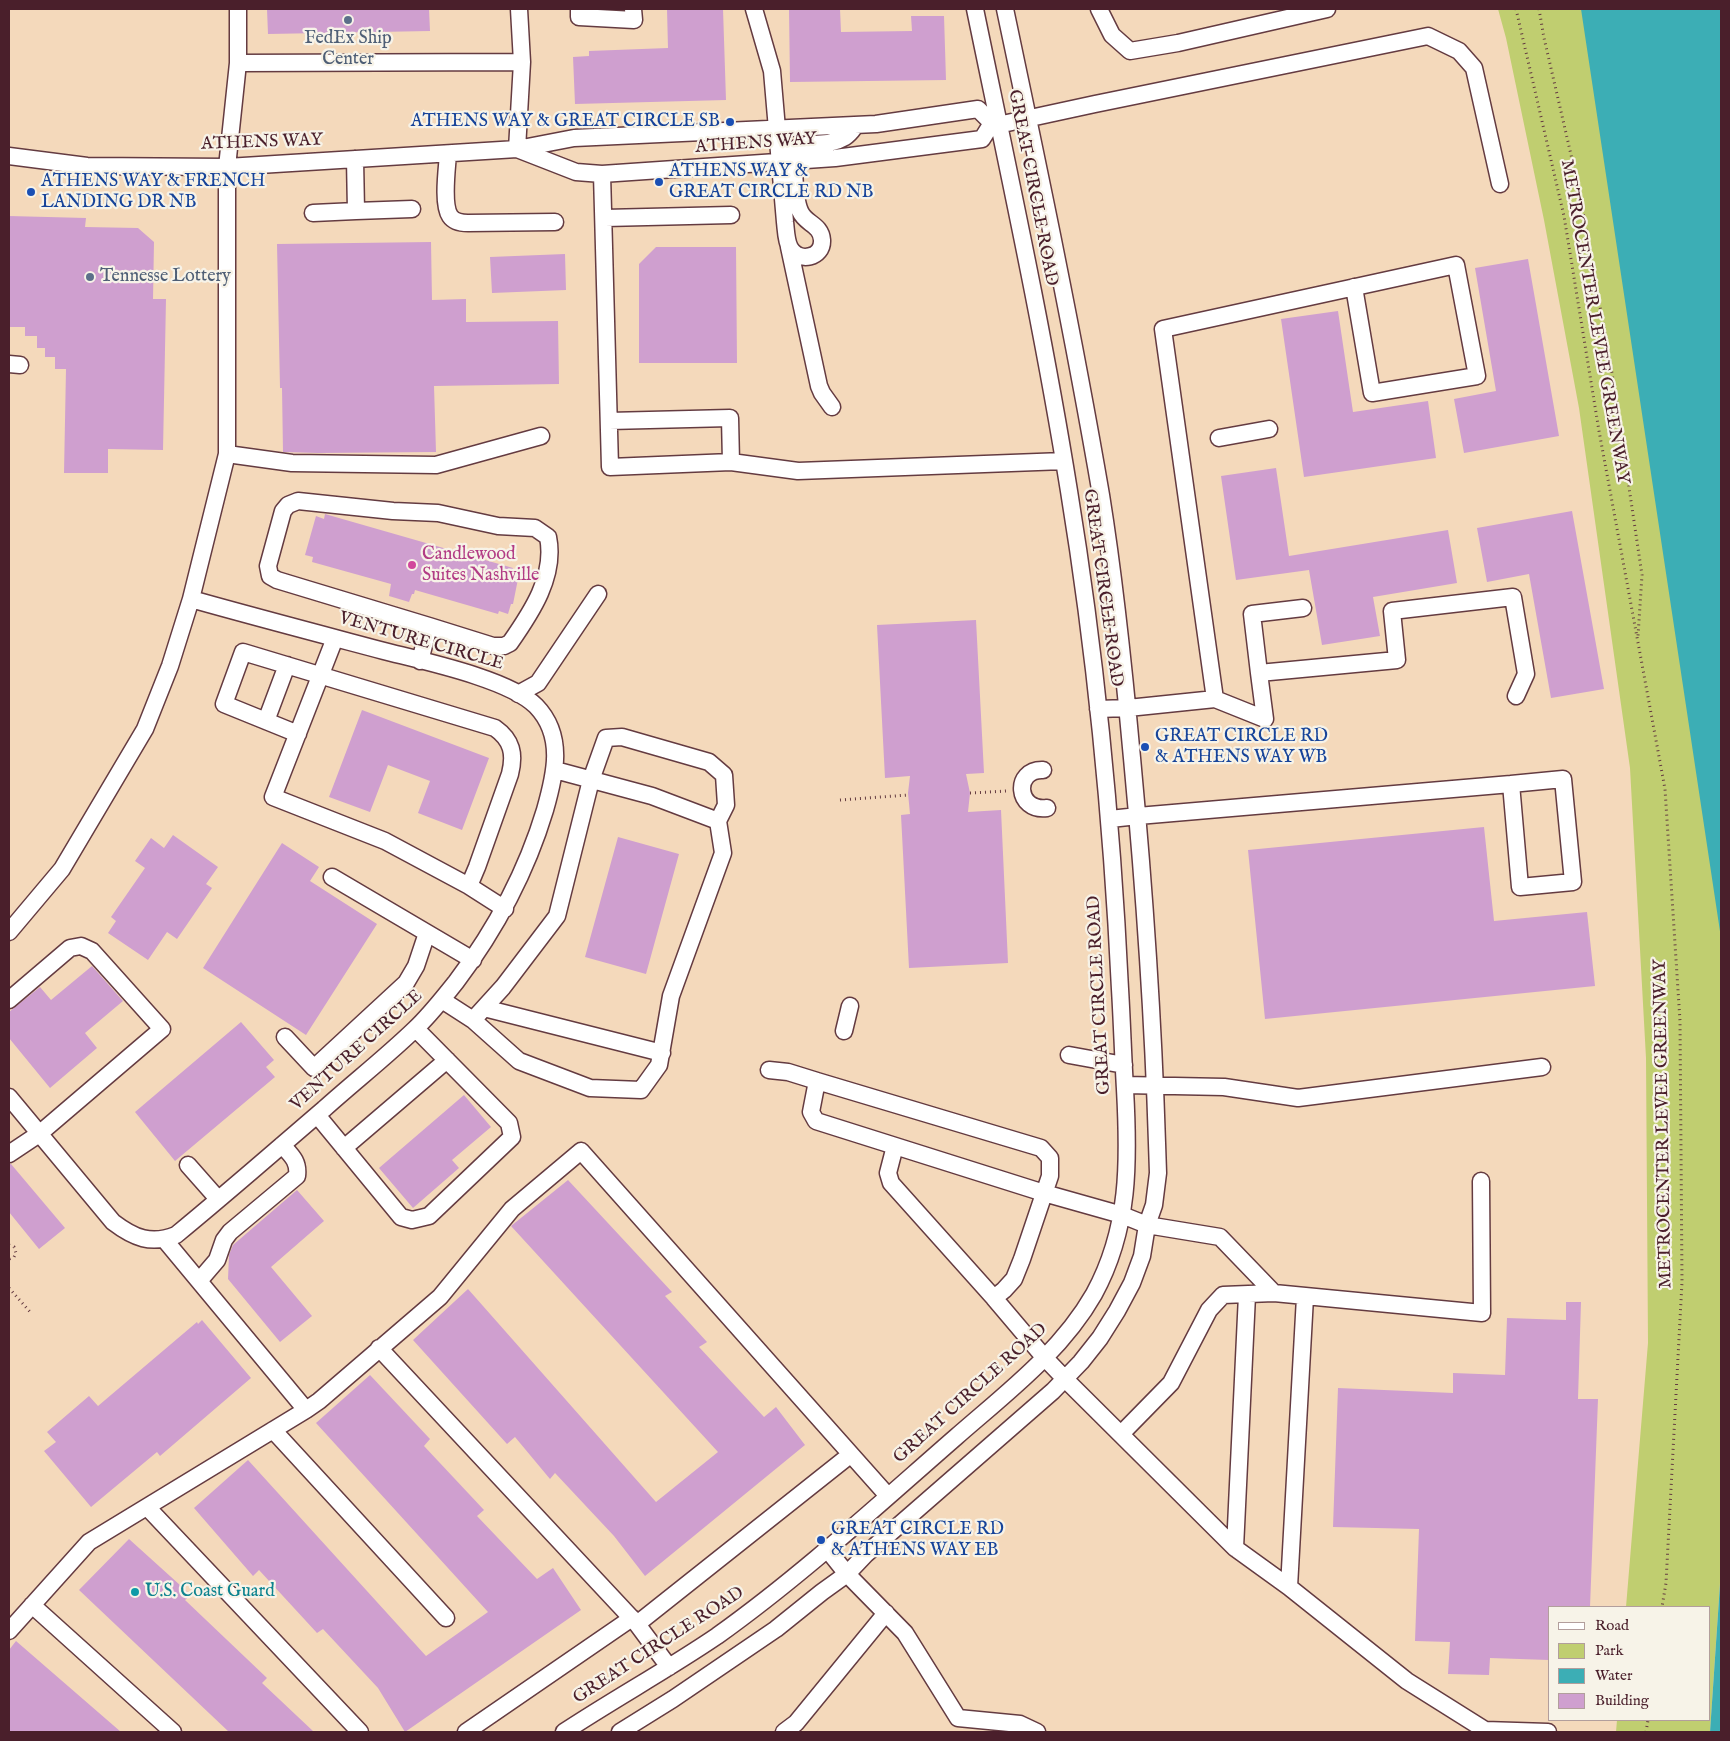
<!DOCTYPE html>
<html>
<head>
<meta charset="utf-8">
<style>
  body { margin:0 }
  #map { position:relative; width:1730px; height:1741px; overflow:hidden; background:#f4d9bb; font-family:"IM FELL English",serif }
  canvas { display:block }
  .frame { position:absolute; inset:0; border:10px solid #4a1f2b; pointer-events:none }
  .legend { position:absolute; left:1548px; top:1606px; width:162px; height:115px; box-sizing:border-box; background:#f7f3e8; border:1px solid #b29e9c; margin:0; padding:6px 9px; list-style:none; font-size:15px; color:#4a1f2b }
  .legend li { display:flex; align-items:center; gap:10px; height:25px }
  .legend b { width:25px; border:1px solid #b29e9c }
</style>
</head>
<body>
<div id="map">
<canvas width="1730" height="1741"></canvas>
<div class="frame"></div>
<ul class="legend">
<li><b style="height:6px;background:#fff"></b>Road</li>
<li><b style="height:14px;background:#c0ce70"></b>Park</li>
<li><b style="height:14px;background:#3caeb5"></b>Water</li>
<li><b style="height:14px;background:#cf9fcf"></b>Building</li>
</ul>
</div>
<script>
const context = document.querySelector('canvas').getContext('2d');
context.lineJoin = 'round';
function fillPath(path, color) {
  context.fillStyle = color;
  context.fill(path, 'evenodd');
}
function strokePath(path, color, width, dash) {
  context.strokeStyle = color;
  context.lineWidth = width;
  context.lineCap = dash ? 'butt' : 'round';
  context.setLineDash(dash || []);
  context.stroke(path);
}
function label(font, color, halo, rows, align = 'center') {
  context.font = font + ' "IM FELL English",serif';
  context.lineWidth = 4.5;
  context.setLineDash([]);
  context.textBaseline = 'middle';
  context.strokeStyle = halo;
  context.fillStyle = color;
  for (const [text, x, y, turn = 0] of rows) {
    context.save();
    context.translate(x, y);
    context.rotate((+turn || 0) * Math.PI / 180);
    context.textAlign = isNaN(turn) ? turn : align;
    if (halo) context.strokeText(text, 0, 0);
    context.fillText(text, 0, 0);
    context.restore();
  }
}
const green = new Path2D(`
  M1498,9H1583L1721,857V1568L1710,1732H1616L1617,1720H1709V1607H1626L1648,1343L1646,1058L1630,768L1579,408L1544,220L1506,38Z`);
const water = new Path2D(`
  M1581,9H1721V938Z
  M1721,1569V1732H1710Z`);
const building = new Path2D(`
  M267,9H429L430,31L268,34Z
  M667,9H723L726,100L575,104L573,57L589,56V51L668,48Z
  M789,9H840L841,32L912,31L911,16H944L946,80L790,82Z
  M9,216L86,218L85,227L138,228L154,242L153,299H166L163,450L108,449V473H64L66,369H55V357H45V348H37V336H25V327H9Z
  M431,242L432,300L466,299V322L558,321L559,384L434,386L436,452L318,453L283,452L282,388H280L277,244Z
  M656,247H736L737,363H639V264Z
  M565,254L566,290L492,293L490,257Z
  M1528,259L1559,436L1464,453L1454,399L1496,391L1475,268Z
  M1338,311L1353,412L1428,401L1436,458L1304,477L1281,319Z
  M1276,468L1289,556L1448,530L1457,583L1373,597L1380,636L1322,645L1309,570L1236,580L1221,476Z
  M1572,511L1604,689L1551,698L1529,574L1487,582L1477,528Z
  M325,514L513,568L512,572L519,574L513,604H511L508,614L499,611L498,614L415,590L414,594H412L409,602L389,596L391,584L312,562L313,557L305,555L316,516L324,519Z
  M976,620L984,773L966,774L970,793L968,812L1001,810L1008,963L909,968L901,815L910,814L908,793L910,776L885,778L877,625Z
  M362,710L489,758L462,830L418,813L430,781L388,765L370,812L329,797Z
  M1484,827L1494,921L1587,912L1595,986L1265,1019L1248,850Z
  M173,835L218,867L206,884L212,888L177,939L167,932L148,960L108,933L116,921L111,917L145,868L135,861L151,838L164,848Z
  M618,837L679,854L646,974L585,957Z
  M282,843L319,867L310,881L377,924L306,1035L203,968Z
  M92,966L123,1001L85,1033L97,1048L50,1088L9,1038V1012L40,987L51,1000Z
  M241,1022L274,1060L266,1067L275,1077L175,1161L135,1112Z
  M464,1095L491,1127L452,1160L459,1168L413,1208L379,1168Z
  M9,1164H11L65,1228L39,1249L9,1212Z
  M568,1180L672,1292L665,1296L707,1342L699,1347L764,1417L776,1407L805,1445L645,1576L614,1536L555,1473L550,1479L515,1437L507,1444L413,1340L468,1289L656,1502L718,1452L511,1226Z
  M297,1190L324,1221L271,1267L312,1316L280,1342L228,1279L229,1255L233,1245Z
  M1566,1302H1581L1578,1399H1598L1590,1607H1549V1660L1490,1658L1489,1675L1448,1674L1450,1642L1415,1641L1419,1529L1333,1527L1338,1388L1453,1393V1373L1505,1375L1507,1318L1566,1320Z
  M202,1320L251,1378L160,1456L157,1452L91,1507L44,1451L56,1442L47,1432L89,1396L98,1406L197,1322L198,1324Z
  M370,1375L430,1439L424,1446L484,1510L477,1516L537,1579L553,1568L581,1610L405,1732L378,1688L323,1629L317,1633L259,1570L253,1576L194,1508L248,1460L426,1656L488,1612L316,1423Z
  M129,1539L191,1595L185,1600L267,1678L262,1683L314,1732H229L79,1590Z
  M16,1641L121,1732H9V1650Z`);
const path = new Path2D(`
  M1516,9L1564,216L1599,431L1665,789L1680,1021L1682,1282L1666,1583L1662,1607
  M1539,9L1544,38L1578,185L1612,373L1642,575L1638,636
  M970,793L1007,791
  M840,800L908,795
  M9,1245L14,1247L16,1253L14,1257L9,1259
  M9,1288L31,1313
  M1646,1732L1648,1720`);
const minor = new Path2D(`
  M238,9V63
  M519,9L522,62
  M579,9V17L634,20L633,9
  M754,9L772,71L785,222C786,230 786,241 790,248C799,263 823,258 822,240C821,224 805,224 800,211C794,198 795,175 793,161
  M1099,9L1112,35L1130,51L1178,43L1327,9
  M517,149L576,172L602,174L835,158L982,139L992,123
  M448,154C447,169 442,204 450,216C454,222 462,223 468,223L555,222
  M9,156L87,166L227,167L517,149L574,138L876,124L978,109L992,123L998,125L1095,104L1428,36L1459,51L1474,68L1500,184
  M780,162C802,134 821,151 845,137C850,134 853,129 856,125
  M602,174L610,467L731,462L798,471L1064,461
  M356,211L412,209
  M313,213L356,211L355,159
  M605,218L731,215
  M789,247L819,386L822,393L832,407
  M9,364L20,365
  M609,421L730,418L731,462
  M1219,438L1269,429
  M227,454L292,463L436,465L541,436
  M1303,608L1252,614L1259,673L1397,660L1392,611L1513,597L1526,674L1516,696
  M335,638L273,797L385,841L469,886L505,909
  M420,661L429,626L277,580L270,576L268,566L283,511L288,505L298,501L393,511L438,513L498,526L535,528L548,537C556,576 531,613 510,643L504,646H493L429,626
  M518,694L538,683L598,594
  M1215,699L1265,719L1259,673
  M1098,709L1128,708L1215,699L1163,329L1456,265L1477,376L1372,393L1354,287
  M266,721L287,665
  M298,734L224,704L243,652L495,728C512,740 515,754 510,774L477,867L469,886
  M1043,770C1013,769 1016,812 1047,808
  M1110,819L1138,816L1511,784L1563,779L1573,882L1520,887L1511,784
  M332,877L473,960
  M9,932L62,869L145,729L170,666L191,599L227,454V167L238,63L522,62L517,149
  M9,1000L70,948L81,946L92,951L162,1029L39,1134L9,1154
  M442,1000L473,1020L519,1061L590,1088L641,1090L659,1065L671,996L723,853L718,821L652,796L555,770
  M484,1008L662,1053
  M473,1020L503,987L557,916L591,780L606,738L622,737L709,762L724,775L726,805L718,821
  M844,1031L850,1006
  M285,1037L314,1068L406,983L416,966L427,933
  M1069,1055L1124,1065
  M769,1070L788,1072L817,1081
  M1125,1085L1224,1087L1298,1098L1542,1067
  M9,1097L113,1222C134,1238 151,1245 176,1235C226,1194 275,1151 324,1109C354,1082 386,1057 415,1029C430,1015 443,998 456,982C496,929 526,873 545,810C555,775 565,736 536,706C509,679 423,661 384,651C320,634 255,617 191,599
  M317,1115L401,1217L412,1220L429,1216L512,1137L509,1123L416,1029
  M895,1146L888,1173L891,1183L994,1298L1004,1290L1014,1279L1022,1259L1050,1176V1158L1041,1148L817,1081L811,1112L816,1121L1044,1193L1122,1215L1147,1225L1220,1237L1274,1293
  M344,1148L447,1060
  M188,1165L218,1199
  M199,1281L217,1260L224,1240L230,1232L297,1176C299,1161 291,1155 282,1145
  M994,1298L1044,1357L1065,1379L1235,1548L1289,1587L1407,1681L1485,1730L1548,1732
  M379,1348L637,1624
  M306,1410L319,1401L440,1297L512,1209L581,1151L888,1496
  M273,1430L446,1618
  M1121,1434L1171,1383L1209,1310L1223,1295L1274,1293L1482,1313L1481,1181
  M147,1507L360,1732
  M1235,1548L1247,1295
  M827,1549L847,1574L905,1633L958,1718L1020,1724L1037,1732
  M1289,1587L1305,1297
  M32,1605L173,1732
  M9,1631L89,1542L306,1410L164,1239
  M669,1667L637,1624L850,1455
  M466,1732L632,1618
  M564,1732C614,1699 667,1670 717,1636C801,1576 878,1505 956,1437C1005,1394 1061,1352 1094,1294C1130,1228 1129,1161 1125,1089C1123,1056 1122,1022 1120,989C1112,822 1096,656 1069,491C1043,329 1008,169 975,9
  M620,1732L673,1699L776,1629L822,1592L847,1574L866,1554L1053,1391L1081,1362L1100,1338L1117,1311L1132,1283L1142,1256L1147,1225L1154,1205L1158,1173L1157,1143C1153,1014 1144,886 1132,758C1124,670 1115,582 1101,495C1073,332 1039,170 1005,9
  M784,1732L796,1723L886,1613`);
const markers = [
  [348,20,5,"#5c6f8a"],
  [730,122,5,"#1a4fb4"],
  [659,182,5,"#1a4fb4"],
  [31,192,5,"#1a4fb4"],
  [90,277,5,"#5c6f8a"],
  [412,565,5,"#d1479c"],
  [1145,747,5,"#1a4fb4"],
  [821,1540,5,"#1a4fb4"],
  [135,1592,5,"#0f9aa8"]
];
const serviceNames = [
  ["FedEx Ship",348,39],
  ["Center",348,60],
  ["Tennesse Lottery",100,277,"left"]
];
const transitNames = [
  ["ATHENS WAY & GREAT CIRCLE SB",720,122,"right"],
  ["ATHENS WAY &",669,172],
  ["GREAT CIRCLE RD NB",669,193],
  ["ATHENS WAY & FRENCH",41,182],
  ["LANDING DR NB",41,203],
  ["GREAT CIRCLE RD",1155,737],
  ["& ATHENS WAY WB",1155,758],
  ["GREAT CIRCLE RD",831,1530],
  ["& ATHENS WAY EB",831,1551]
];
const streetNames = [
  ["ATHENS WAY",262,143,-2],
  ["ATHENS WAY",756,144,-4],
  ["GREAT CIRCLE ROAD",1032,188,79],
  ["METROCENTER LEVEE GREENWAY",1594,322,80],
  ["GREAT CIRCLE ROAD",1102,588,82],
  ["VENTURE CIRCLE",421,642,16],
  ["GREAT CIRCLE ROAD",1100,995,-93],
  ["VENTURE CIRCLE",357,1051,-42],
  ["METROCENTER LEVEE GREENWAY",1664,1124,-91],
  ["GREAT CIRCLE ROAD",971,1394,-42],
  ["GREAT CIRCLE ROAD",659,1646,-33]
];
const hotelNames = [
  ["Candlewood",422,555],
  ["Suites Nashville",422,576]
];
const cultureNames = [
  ["U.S. Coast Guard",145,1592]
];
fillPath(green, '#c0ce70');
fillPath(water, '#3caeb5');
fillPath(building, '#cf9fcf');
strokePath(minor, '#643b41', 19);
strokePath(path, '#643b41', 3, [1, 4]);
strokePath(minor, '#fff', 16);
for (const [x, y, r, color] of markers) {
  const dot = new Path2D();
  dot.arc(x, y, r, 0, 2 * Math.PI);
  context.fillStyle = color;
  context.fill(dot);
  strokePath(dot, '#f7f3e8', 2);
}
label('18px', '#4e5e75', '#f7f3e8', serviceNames);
label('18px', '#164399', '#f7f3e8', transitNames, 'left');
label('18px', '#4a1f2b', '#f7f3e8', streetNames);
label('18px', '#b23c85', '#f7f3e8', hotelNames, 'left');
label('18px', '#0d838f', '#f7f3e8', cultureNames, 'left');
</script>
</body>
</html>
